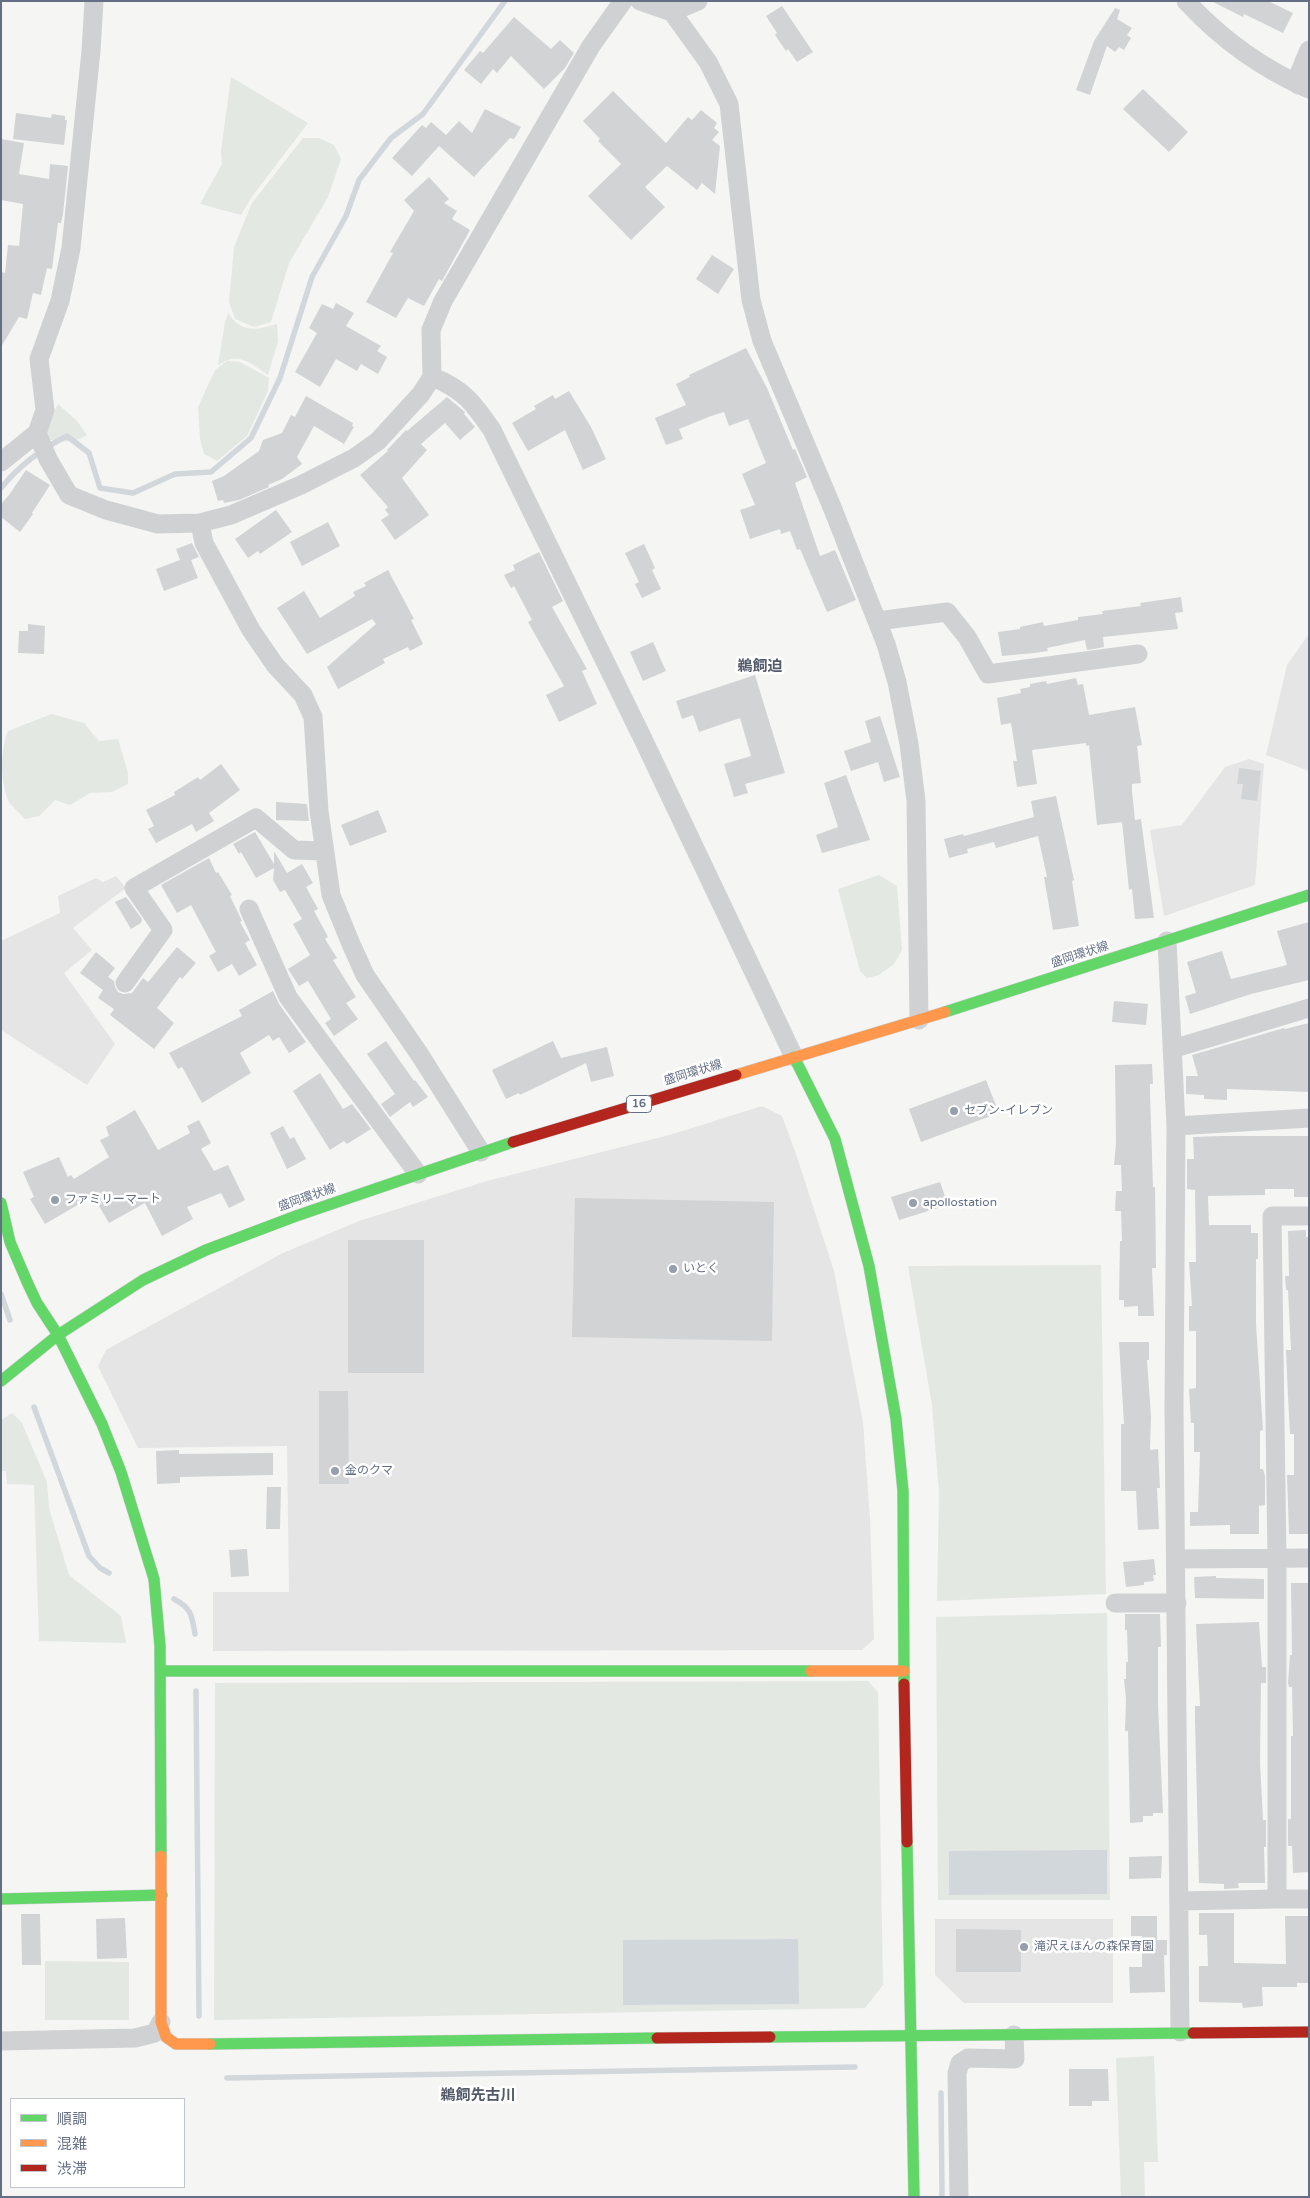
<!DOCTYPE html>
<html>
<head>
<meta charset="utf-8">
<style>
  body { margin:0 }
  #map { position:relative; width:1310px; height:2198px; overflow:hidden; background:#f5f5f4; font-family:"Varela Round","Noto Sans JP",sans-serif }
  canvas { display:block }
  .frame { position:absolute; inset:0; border:2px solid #646f85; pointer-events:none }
  .legend { position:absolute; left:10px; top:2098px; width:175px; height:90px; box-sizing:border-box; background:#fff; border:1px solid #c1c5ce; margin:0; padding:6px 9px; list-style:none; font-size:15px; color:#646f85 }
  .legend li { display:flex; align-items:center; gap:10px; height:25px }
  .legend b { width:25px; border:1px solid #c1c5ce }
</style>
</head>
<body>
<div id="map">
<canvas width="1310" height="2198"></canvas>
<div class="frame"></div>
<ul class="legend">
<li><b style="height:6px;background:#63d668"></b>順調</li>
<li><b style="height:6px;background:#ff974d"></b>混雑</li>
<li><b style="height:6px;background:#b3261e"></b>渋滞</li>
</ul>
</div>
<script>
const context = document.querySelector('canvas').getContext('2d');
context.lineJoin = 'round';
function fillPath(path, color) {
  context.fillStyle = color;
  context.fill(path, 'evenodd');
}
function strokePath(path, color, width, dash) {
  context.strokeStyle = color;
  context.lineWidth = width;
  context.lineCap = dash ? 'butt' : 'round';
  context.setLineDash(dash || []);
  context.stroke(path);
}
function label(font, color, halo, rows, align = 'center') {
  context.font = font + ' "Varela Round","Noto Sans JP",sans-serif';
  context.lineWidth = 5;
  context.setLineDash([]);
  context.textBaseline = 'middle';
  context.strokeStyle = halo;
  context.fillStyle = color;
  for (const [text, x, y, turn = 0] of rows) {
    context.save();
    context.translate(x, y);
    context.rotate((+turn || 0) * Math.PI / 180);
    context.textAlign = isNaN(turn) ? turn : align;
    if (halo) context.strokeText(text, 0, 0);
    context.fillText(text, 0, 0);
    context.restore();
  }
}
const built = new Path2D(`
  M1309,634V771L1266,755L1287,665Z
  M1249,759L1264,764L1255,885L1164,916L1150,830L1182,825L1225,767Z
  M116,876L126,888L73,928L92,950L64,973L115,1044L87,1085L1,1030V941L60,913L58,896L96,878L103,882Z
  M762,1106L782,1116L796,1154L834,1271L863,1422L870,1519L874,1639L862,1650L213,1651V1592H289L287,1446L138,1448L98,1366L106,1350L283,1253L359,1221L487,1181L673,1134Z
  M935,1919H1113V2003H964L935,1975Z`);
const green = new Path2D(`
  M231,77L308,123L251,198L241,215L200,204L222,164L221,151Z
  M303,138H319L334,145L341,159L328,197L289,263L271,322L254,327L235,319L229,302L234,247L252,203Z
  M228,313C242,334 257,330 277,324L278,341L268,375C249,363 240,351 218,365L225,322Z
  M227,361L240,362L269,378L268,391L247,436L217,461L204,454L200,439L198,407L215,370Z
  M58,404L77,421L87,435C73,444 61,442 46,439L43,433Z
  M52,714L84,723L99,741L118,739L128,773V784L112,792L90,793L70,805L55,800L39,816L25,819C20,813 13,808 9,802C0,782 0,751 8,731Z
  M879,875L897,886L902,950L894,964L879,975L867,978L860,971L838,889Z
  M1101,1265L1106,1594L937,1601L939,1493L932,1405L908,1266Z
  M12,1413L22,1423L47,1482L49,1508L69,1575L121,1616L126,1643L39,1641L34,1485L7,1484L6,1471H1V1420Z
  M1107,1613L1110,1900H938L936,1617Z
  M868,1681L878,1692L883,1985L865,2008L214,2020L215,1683Z
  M45,1961L129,1962V2020H45Z
  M1154,2056L1158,2162H1144L1145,2197H1121L1116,2058Z`);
const water = new Path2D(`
  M1107,1850V1894L949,1895V1851Z
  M798,1939L799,2004L623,2005V1940Z`);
const stream = new Path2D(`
  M1,488C19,466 41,449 67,436L89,453L100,488L133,493L175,474L211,472L251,438L280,378L312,277L346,216L359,180L391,138L423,114L505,1
  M1,1294L10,1320
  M34,1407L89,1556L100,1568L109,1573
  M174,1599C191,1608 192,1615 195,1634
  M196,1691L199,2016
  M227,2078L855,2067
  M941,2093L942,2197`);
const building = new Path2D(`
  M1211,1H1268L1293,13L1283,33L1244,14L1243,17Z
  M782,6L813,52L797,62L788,49L786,51L775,35L777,33L766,16Z
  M1115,8L1120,10L1117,19L1132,28L1127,35L1131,38L1124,50L1119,47L1115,52L1107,46L1090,95L1076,90L1094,41Z
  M514,17L551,49L560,40L574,53L565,68L544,89L511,56L497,73L493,69L481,84L464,70L480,51L483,53Z
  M1143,89L1188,132L1169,152L1123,109Z
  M613,91L666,143L688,117L692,120L701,110L717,123L714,128L719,132L712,140L720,146L715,194L702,183L697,190L667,166L645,187L665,207L631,240L588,196L621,164L598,141L600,139L583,121Z
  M485,109L521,127L514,139L510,138L474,177L439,146L412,176L392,158L422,125L426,128L431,122L446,135L459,121L472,133Z
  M16,113L51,118L52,114L65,116V120H67L64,145L13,139Z
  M1,139L24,143L19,174L49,179L50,164L68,166L63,214L61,223H58L52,269L47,268L41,295L33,293L27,319L19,317L1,347V272L5,273L8,245L19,246L23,204L1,200Z
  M429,177L449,199L444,203L457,211L452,219L470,230L442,281L439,279L424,306L408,298L396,318L366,302L393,253L390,252L414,211L404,200Z
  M712,255L734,269L718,294L696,279Z
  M336,303L354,313L346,326L381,346L377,351L387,357L378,374L361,364L357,371L336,359L320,387L295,372L317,333L309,328L322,304L333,309Z
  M746,348L767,388L793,450L795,449L807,477L795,483L820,556L835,550L856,600L827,612L800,549L797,550L790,531L781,534L780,529L750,539L740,510L755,505L742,474L766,463L748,419L729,426L724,412L711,416L679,429L683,439L666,445L655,418L686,405L676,384L690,377L689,375Z
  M569,391L591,427L606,459L583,470L565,430L528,451L512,423L536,409L534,406L553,395L555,399Z
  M306,396L353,423L352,426L354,427L344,444L314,426L297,457L302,464L282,479L268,485L269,487L239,500L224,503L223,500L218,501L212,481L224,476L259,451L263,440L282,433L291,415L295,417Z
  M447,397L465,412L464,414L475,427L460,440L445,423L421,444L427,450L402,478L429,515L395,540L381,520L389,515L385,510L388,507L360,475L388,451L387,450L406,430L407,431Z
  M26,470L50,485L32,513L33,514L20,532L1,517V504L9,495Z
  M276,510L292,532L260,554L258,551L248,558L235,539Z
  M328,522L340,546L302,566L290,542Z
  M192,543L199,557L191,560L198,578L164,591L156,569L180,560L176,549Z
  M644,544L655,568L652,570L661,589L642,598L635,584L639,582L625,553Z
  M539,552L563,601L552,607L587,669L582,671L597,704L559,722L546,695L564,686L528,622L532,620L514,586L511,588L504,575L515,570L513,565Z
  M388,570L414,619L411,620L423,644L410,651L408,647L383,659L385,663L338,689L327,667L376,624L372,619L307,654L277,608L304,591L320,618L355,596L353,592L366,586L364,583Z
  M1181,597L1183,612L1175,613L1178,629L1103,637L1104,647L1094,649L1087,650L1085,640L1047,648L1048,651L1034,653L1002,656L998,632L1020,629V627L1043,622L1044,626L1078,620V617L1103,614L1102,611L1141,606L1140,603Z
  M28,624L45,626L44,654L18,653L19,631H28Z
  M653,642L666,671L643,681L630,652Z
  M755,675L785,773L745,784L748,793L734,797L724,764L751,756L740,718L699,732L693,715L682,719L676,701Z
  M1076,678L1078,685L1083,684L1089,715L1135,707L1142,745L1137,746L1141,783L1132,784V791L1135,820L1141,819L1154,918L1135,919L1132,889L1129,890L1122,822H1124L1097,825L1089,745L1086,746V743L1032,750L1037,784L1017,787L1013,761H1017L1011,723L1001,725L997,698L1021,693L1020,689L1030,687V684L1046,681L1047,684Z
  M880,716L900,777L884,782L878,762L851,771L844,751L871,742L865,721Z
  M221,764L240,790L209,813L214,821L196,832L192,824L156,843L148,829L154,826L146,810L175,795L174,792L198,777L200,780Z
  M1239,768L1261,771L1257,801L1241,799L1243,784H1237Z
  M846,775L870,840L822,853L816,835L838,827L824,783Z
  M1056,796L1074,880L1072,881L1079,926L1053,930L1044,877H1047L1038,836L996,848L994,842L967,849L968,853L949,858L944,839L963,834L964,836L1034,817L1031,801Z
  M276,802L307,804L309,821L276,820Z
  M378,810L387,832L350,846L341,825Z
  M255,832L274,864V851L287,873L302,864L313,883L306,887L318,909L314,911L328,937L325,939L337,958L333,960L356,997L346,1003L358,1019L334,1036L325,1023L331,1019L308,981L299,986L288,969L310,955L293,924L302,919L285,890L280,892L273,880L274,868L256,878L241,852L239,854L233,844Z
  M209,858L216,873L218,872L232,895L230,896L242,921L240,922L250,940L245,943L257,965L239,976L232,964L218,972L209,956L216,952L191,905L177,913L161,885Z
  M126,897L142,919L141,923L131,929L115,902Z
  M1309,922V980L1251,994L1190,1014L1185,996L1196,993L1187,962L1222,951L1231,979L1287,965L1277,931Z
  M177,947L196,963L182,979L180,977L157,1008L174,1023L154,1049L110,1015L114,1009L98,998L103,990L80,973L96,952L115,968L108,977L114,981L115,987L118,992L123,994L132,993L143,978L148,982Z
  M273,991L279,1004L306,1042L289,1053L279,1037L273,1041L269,1035L240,1053L251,1073L202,1103L182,1067L178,1069L169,1053L242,1016L239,1010Z
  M1114,1001L1148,1004L1146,1025L1112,1022Z
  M1309,1023V1092L1227,1089V1100L1204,1099V1095L1186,1094V1076H1198L1192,1055L1284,1028L1285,1029Z
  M386,1041L414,1081L415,1080L428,1097L413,1107L410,1102L390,1117L381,1104L395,1094L367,1054Z
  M553,1041L561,1058L607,1047L614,1076L591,1082L586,1063L520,1095L519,1093L506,1099L492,1070Z
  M1152,1064L1153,1084H1150V1092L1153,1187H1155L1156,1268H1152L1154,1316H1138V1306L1124,1307V1300H1119L1120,1241H1122L1121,1211H1115L1116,1191H1122L1121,1165H1114L1116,1143L1115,1065Z
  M320,1073L343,1109L352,1104L371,1129L347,1144L344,1141L330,1150L293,1091Z
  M986,1080L999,1113L921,1142L909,1109Z
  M135,1110L158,1150L190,1133L187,1126L199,1120L211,1143L201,1149L214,1171L228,1165L245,1200L229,1208L221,1193L187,1207L193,1219L162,1236L145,1203L109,1223L93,1196L45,1224L30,1199L34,1197L23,1172L59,1157L68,1177L71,1175L74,1179L109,1157L100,1140L109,1136L106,1127Z
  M283,1126L290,1139L294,1137L306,1159L287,1169L270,1133Z
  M1222,1136H1308L1309,1197H1294V1189H1265V1195L1208,1196L1209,1225H1251V1233H1258V1259H1256V1324L1263,1430L1260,1431V1469H1263L1265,1476V1505L1259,1506V1534H1230V1525L1190,1526V1512H1198L1200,1452H1194V1423H1191L1189,1389L1196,1388V1331H1189V1306H1192L1189,1262H1196L1195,1190L1187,1189V1159H1194L1193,1137Z
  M940,1182L948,1205L899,1220L891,1197Z
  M575,1198L774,1202L772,1341L572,1337Z
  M1306,1230V1237H1309V1534H1289L1287,1475H1294V1434H1290L1288,1396L1286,1350H1291L1288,1290H1286L1285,1276H1289L1288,1231Z
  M348,1240H424V1373H348Z
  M1119,1342H1149V1360H1147L1151,1416L1150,1450L1158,1449L1160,1488H1157L1159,1529L1138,1530L1136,1491H1121V1424H1124Z
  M319,1391H348L349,1484H319Z
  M179,1450V1454L273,1453V1475L180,1477V1483L157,1484L156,1451Z
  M267,1487H281L280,1529H266Z
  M247,1549L249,1576L231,1577L229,1550Z
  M1154,1559L1156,1575H1153L1154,1581L1144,1582V1585L1126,1587L1123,1562Z
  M1216,1576V1578L1264,1579V1599L1195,1598L1194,1577Z
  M1291,1583H1309V1872L1293,1873L1292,1846H1288V1819H1291V1736H1293L1292,1687H1289L1288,1683L1290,1655H1292Z
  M1125,1614H1160L1161,1647H1158V1704L1163,1813H1153V1816H1143V1822L1130,1823L1128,1731H1125L1126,1699L1124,1679H1126V1662H1128L1127,1630H1125Z
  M1259,1622L1262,1667H1266V1683H1261L1260,1762L1263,1820H1266V1847H1264L1265,1883H1238L1239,1888L1224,1889V1884L1199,1883L1195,1720V1706H1200L1196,1624Z
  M1162,1856L1161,1878L1129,1879V1857Z
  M1199,1913H1234V1963L1286,1964L1285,1916H1309V1983H1297V1987H1262L1263,2006L1243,2008L1242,2003L1199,2002V1966H1208L1207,1935H1199Z
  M21,1914H40L41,1965H22Z
  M1131,1916H1157V1940H1167V1955H1164L1165,1992L1130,1993L1129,1967H1142V1936H1131Z
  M125,1918L127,1958L97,1959L96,1919Z
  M956,1929L1021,1930V1972H956Z
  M1069,2069H1108L1109,2101H1092V2106H1069Z`);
const street = new Path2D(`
  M640,1L672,12L698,1
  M1186,1C1220,38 1263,69 1309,89
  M672,12L708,62L729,104L751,300L762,341L832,507L886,644L897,682L909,744L916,801L919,1020
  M1298,85L1299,74L1309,50
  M432,377C464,389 474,404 492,430L643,739L794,1057
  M37,433L48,459L69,495L106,510L158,524L200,523L231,515L301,485L354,458L378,441L421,394L432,377L431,330L443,301L591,46L623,1
  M1,462L37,433L45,410L39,359L60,301L71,248L91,51L94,1
  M200,523L204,543L251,630L275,665L303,695L313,717L319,811L331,895L351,944L365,975L420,1055L481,1152
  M877,621L947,612L967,637L988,674L1138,654
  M249,909L288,997L418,1174
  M1167,941L1176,1126L1174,1409L1180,2032
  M125,983L163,930L134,888L256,818L294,850L324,851
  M1172,1049L1309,1008
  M1176,1126L1309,1118
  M1309,1216H1272L1277,1558V1899H1309
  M1176,1559L1309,1558
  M1115,1603H1177
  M1179,1901L1277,1899
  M1,2041L135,2038L155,2033L161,2022
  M959,2197L957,2073L960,2063L968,2058L1015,2059L1014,2035`);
const fast = new Path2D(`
  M945,1012L1309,895
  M794,1057L835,1139L869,1266L896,1419L903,1491L904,1684
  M1,1203L10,1242L28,1284L37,1303L58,1335L102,1424L121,1472L154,1579L160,1646L161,1856
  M1,1381L58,1335L143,1280L206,1250L296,1216L513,1142
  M160,1671H811
  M907,1842L914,2197
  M1,1899L162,1895
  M770,2037L1193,2033
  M210,2044L657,2038`);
const slow = new Path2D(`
  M736,1075L945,1012
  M811,1671H904
  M161,1856V2022L166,2037L176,2044H210`);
const jam = new Path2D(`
  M513,1142L736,1075
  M904,1684L907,1842
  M1193,2033L1309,2032
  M657,2038L770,2037`);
const markers = [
  [954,1111,5,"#979eac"],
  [55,1200,5,"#979eac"],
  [913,1203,5,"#979eac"],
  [673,1269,5,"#979eac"],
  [335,1471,5,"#979eac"],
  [1024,1947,5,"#979eac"]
];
const shields = [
  [639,1104,25]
];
const shieldNames = [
  ["16",639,1104]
];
const streetNames = [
  ["盛岡環状線",1080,955,-18],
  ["盛岡環状線",693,1073,-17],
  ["盛岡環状線",307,1198,-19]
];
const poiNames = [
  ["セブン-イレブン",964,1111],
  ["ファミリーマート",65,1200],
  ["apollostation",923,1203],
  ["いとく",683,1269],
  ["金のクマ",345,1471],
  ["滝沢えほんの森保育園",1034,1947]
];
const quarterNames = [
  ["鵜飼迫",760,667],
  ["鵜飼先古川",478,2096]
];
fillPath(built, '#e5e5e6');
fillPath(green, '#e3e8e2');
fillPath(water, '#d2d7db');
strokePath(stream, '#d2d7db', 5.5);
fillPath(building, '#d2d3d4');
strokePath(fast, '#d1d3d4', 12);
strokePath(slow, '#d1d3d4', 12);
strokePath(jam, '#d1d3d4', 12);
strokePath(street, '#d0d1d2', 19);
strokePath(fast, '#63d668', 11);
strokePath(slow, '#ff974d', 11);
strokePath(jam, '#b3261e', 11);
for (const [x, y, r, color] of markers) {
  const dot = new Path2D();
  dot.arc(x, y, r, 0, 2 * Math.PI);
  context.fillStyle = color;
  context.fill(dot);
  strokePath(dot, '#fff', 2);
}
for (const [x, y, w] of shields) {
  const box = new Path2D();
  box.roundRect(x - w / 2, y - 8.5, w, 17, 4);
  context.fillStyle = '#fff';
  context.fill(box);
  strokePath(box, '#646f85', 1);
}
label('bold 11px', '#646f85', null, shieldNames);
label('12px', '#646f85', '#fff', streetNames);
label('12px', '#646f85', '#fff', poiNames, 'left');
label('bold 15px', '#525a69', '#fff', quarterNames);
</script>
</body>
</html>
